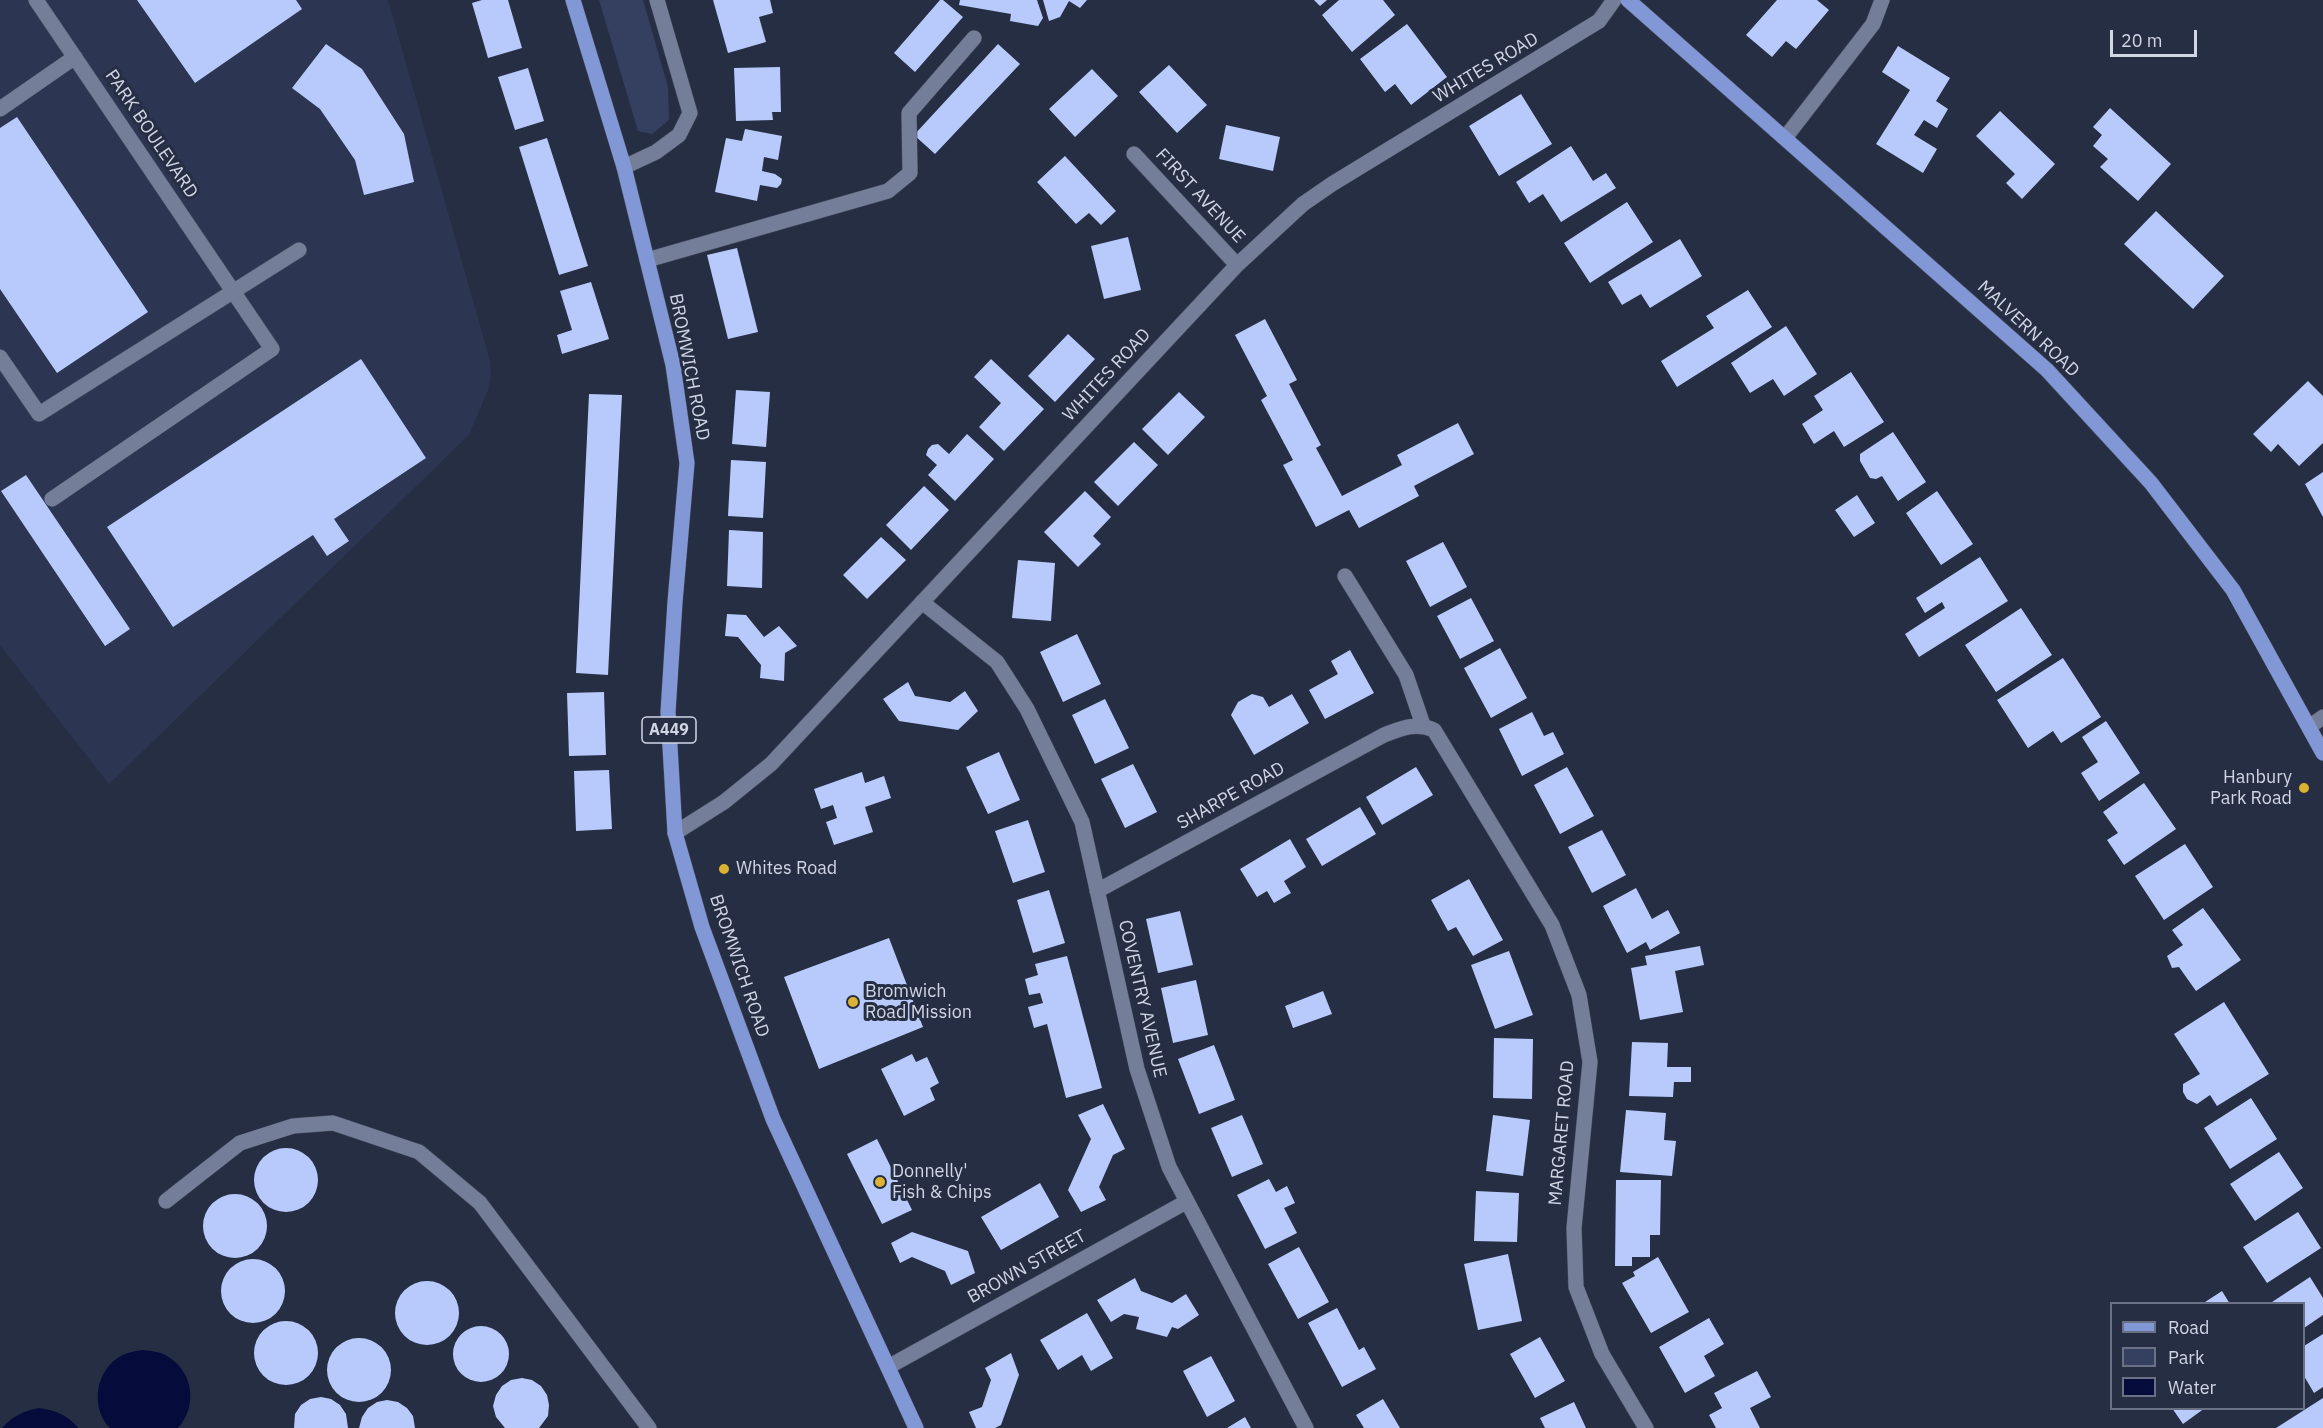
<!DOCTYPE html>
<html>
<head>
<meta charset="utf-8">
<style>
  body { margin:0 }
  #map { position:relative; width:2323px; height:1428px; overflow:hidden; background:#262e44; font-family:"IBM Plex Sans",sans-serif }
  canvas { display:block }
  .legend { position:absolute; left:2110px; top:1302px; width:195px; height:108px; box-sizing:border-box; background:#262e44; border:2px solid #6a7184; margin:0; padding:8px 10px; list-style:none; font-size:18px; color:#d1d6e5 }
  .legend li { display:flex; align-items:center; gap:12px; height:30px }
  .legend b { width:30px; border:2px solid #6a7184 }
  .scale { position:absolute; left:2110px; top:30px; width:87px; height:27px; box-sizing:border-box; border:3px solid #d1d6e5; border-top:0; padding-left:8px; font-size:18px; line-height:21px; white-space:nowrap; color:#d1d6e5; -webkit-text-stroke:4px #262e44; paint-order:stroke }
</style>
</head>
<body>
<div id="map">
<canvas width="2323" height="1428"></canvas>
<ul class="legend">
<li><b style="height:8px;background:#8297d5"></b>Road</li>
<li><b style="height:16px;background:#354060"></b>Park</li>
<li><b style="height:16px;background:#050b3a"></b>Water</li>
</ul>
<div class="scale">20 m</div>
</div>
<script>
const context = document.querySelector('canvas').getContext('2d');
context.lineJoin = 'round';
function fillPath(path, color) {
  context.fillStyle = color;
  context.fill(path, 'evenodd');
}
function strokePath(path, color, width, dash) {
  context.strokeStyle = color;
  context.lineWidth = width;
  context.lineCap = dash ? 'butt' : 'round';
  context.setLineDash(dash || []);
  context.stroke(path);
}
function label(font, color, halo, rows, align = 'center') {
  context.font = font + ' "IBM Plex Sans",sans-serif';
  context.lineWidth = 6;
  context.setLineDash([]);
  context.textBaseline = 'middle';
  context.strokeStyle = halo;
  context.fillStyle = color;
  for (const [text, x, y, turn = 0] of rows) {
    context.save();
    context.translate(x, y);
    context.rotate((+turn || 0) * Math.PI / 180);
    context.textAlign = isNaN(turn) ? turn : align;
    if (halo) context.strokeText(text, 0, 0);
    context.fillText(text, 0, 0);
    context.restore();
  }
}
const built = new Path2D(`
  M0,0H388L490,361L491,373L488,390L469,435L109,784L0,645Z`);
const green = new Path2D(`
  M599,0H643L668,87L669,120L652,134L638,131Z`);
const water = new Path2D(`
  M143,1350C153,1351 162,1352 170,1358C194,1374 197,1407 178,1428H110C91,1409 95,1375 116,1359C124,1353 134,1351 143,1350Z
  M39,1408C55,1410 68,1415 78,1428H2C13,1416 23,1411 39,1408Z`);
const building = new Path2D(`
  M137,0H296L302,9L195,83Z
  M482,0H508L522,48L488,58L472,3Z
  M713,0H770L773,13L759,17L766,42L728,53Z
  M940,0H943L963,17L915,72L894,53Z
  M960,0H1037L1043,18L1038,26L1010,21L1011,14L959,5Z
  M1043,0H1087L1080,8L1069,1L1060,17L1049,21Z
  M1314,0H1327L1320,6Z
  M1339,0H1383L1395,15L1352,52L1322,15Z
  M1777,0H1817L1829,10L1796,49L1786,41L1772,57L1746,35Z
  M1407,24L1447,77L1411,105L1395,84L1385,92L1360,59Z
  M326,44L362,69L404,134L414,182L364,195L355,160L320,109L292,88Z
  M998,44L1020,64L935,154L914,135Z
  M1898,46L1950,78L1936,101L1948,109L1937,128L1924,120L1914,135L1937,149L1923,173L1876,144L1910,90L1882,72Z
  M1169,65L1207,105L1177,133L1139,92Z
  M780,67L781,112H772L773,120L736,121L734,68Z
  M528,68L544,121L515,130L498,77Z
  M1092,69L1118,96L1075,137L1049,109Z
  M1521,94L1552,144L1499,176L1469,126Z
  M2110,108L2171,164L2138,201L2100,167L2108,159L2093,146L2102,135L2093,127Z
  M2000,111L2055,164L2022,199L2006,183L2015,174L1976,136Z
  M17,117L148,312L57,373L0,289V128Z
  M1226,125L1280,137L1273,171L1219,159Z
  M745,129L782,136L778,160L764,157L762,171L775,174L782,179L781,184L777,188L760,185L757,201L715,192L726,138L742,141Z
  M547,138L588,266L559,275L519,147Z
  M1571,146L1593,181L1606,173L1616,188L1561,222L1543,194L1529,203L1516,182Z
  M1065,156L1116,211L1101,225L1089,213L1076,224L1037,182Z
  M1627,202L1653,242L1590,283L1564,243Z
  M2156,211L2224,276L2193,309L2124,244Z
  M1128,237L1141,290L1104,299L1091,246Z
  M1680,239L1702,276L1650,308L1641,294L1622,305L1608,282Z
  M737,248L758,332L728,339L707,255Z
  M591,282L609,339L562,354L557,335L572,330L560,291Z
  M1748,290L1772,327L1677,387L1661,361L1714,328L1706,316Z
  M1265,319L1297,380L1289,384L1321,445L1316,448L1342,496L1402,465L1397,455L1458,423L1474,454L1414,486L1419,496L1359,528L1349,510L1316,527L1283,465L1293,460L1261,400L1267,396L1235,335Z
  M1786,326L1817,374L1784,396L1773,379L1750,393L1731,363Z
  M1068,334L1095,359L1055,402L1028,376Z
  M361,359L426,458L334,519L349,541L327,556L313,535L173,627L107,527Z
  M991,359L1044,409L1004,451L979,427L1001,403L974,377Z
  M1851,372L1884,422L1844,447L1834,431L1814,444L1802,424L1823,410L1814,396Z
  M2308,381L2323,396V443L2299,466L2278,444L2271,452L2253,434Z
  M736,390L770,392L766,447L732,444Z
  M1179,392L1205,417L1168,455L1142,429Z
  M589,394L622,395L608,675L576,673Z
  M1893,432L1926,482L1898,501L1882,476L1876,479L1870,478L1860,461V454Z
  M967,434L994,459L955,501L928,475L937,465L926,455L928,449L932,445L938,444L949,454Z
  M1134,442L1158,465L1118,506L1094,482Z
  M731,460L766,462L763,518L728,516Z
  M2323,472V517L2305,484Z
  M26,475L130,629L105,646L1,491Z
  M924,486L949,510L911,550L886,525Z
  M1085,491L1111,517L1093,536L1101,544L1078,567L1044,532Z
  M1937,491L1973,544L1941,565L1906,513Z
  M1857,495L1875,523L1854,537L1835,510Z
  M729,530L763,532L762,588L727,586Z
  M881,537L906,560L867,599L843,575Z
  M1443,542L1467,587L1430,607L1406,561Z
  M1980,557L2008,601L1919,657L1905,634L1945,608L1942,602L1925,613L1916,598Z
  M1018,560L1055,563L1051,621L1012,618Z
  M1471,598L1494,641L1460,659L1437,616Z
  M2021,608L2052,655L1996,692L1965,645Z
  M727,614L746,615L764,637L779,626L797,646L785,653L784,681L760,678L761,665L738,637L725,636Z
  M1077,634L1101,684L1063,702L1040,652Z
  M1500,648L1527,698L1491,718L1464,668Z
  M1350,650L1374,693L1325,719L1309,690L1338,674L1331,661Z
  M2063,658L2101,717L2061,743L2053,731L2028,748L1997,700Z
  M908,682L915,696L950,702L965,691L978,711L958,730L899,721L883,699Z
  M604,692L606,755L569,756L567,693Z
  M1252,694L1263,697L1269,707L1292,694L1309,723L1254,755L1231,715L1238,702Z
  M1105,699L1129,748L1095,764L1072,715Z
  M1532,712L1544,736L1553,732L1564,754L1522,776L1499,729Z
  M2106,721L2140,773L2099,801L2081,773L2098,762L2082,737Z
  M999,752L1020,800L988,814L966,767Z
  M1133,764L1157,812L1125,828L1101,779Z
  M1416,767L1433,795L1382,825L1366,797Z
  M1567,767L1594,816L1560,834L1534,785Z
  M609,770L612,829L576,831L574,771Z
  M862,772L865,783L884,776L891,798L865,807L873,832L834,845L826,822L837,818L833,805L821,809L814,789Z
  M2144,783L2176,829L2124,865L2107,840L2118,833L2103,812Z
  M1360,807L1376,834L1322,866L1306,839Z
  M1028,820L1045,872L1013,883L995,831Z
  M1602,830L1626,875L1592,893L1568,847Z
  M1290,839L1306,867L1284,881L1291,893L1274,903L1267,891L1257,897L1240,869Z
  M2185,844L2213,887L2164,920L2135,876Z
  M1469,879L1503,940L1473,956L1456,927L1448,931L1431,900Z
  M1636,888L1652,919L1668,910L1680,933L1650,950L1646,942L1627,953L1603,906Z
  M1049,890L1065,943L1033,953L1017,900Z
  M2203,908L2241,960L2196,991L2179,967L2172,968L2167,956L2183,945L2172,930Z
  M1180,911L1193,965L1158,973L1146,919Z
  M889,938L923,1027L819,1069L784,977Z
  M1700,946L1704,965L1675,971L1683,1012L1640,1020L1631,968L1647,965L1645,956Z
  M1509,951L1533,1015L1495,1029L1471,965Z
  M1067,956L1102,1088L1066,1098L1047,1024L1034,1028L1028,1007L1043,1003L1040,993L1029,995L1025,979L1038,975L1035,964Z
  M1196,980L1208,1035L1173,1043L1161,988Z
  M1323,991L1332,1014L1293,1028L1285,1006Z
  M2224,1002L2269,1074L2217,1106L2210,1095L2197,1104L2187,1099L2183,1092V1084L2200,1074L2174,1034Z
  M1494,1038L1533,1039L1532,1099L1493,1098Z
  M1632,1042L1668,1043L1667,1067H1691V1082H1674L1673,1097L1629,1096Z
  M1214,1045L1235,1100L1199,1114L1178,1059Z
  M912,1054L916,1062L927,1057L939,1083L930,1088L935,1100L904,1116L881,1069Z
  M2251,1098L2277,1139L2230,1169L2204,1128Z
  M1103,1104L1125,1149L1113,1155L1099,1187L1106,1200L1081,1212L1068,1190L1091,1139L1078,1115Z
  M1626,1110L1666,1113L1664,1140L1676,1141L1672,1176L1620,1172Z
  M1242,1115L1263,1164L1232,1177L1211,1128Z
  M1493,1115L1530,1120L1523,1176L1486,1171Z
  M877,1139L912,1210L882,1224L847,1154Z
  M254 1180a32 32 0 1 1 64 0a32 32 0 1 1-64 0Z
  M2279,1152L2303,1188L2255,1221L2230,1184Z
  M1269,1179L1276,1192L1287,1186L1295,1203L1284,1208L1297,1233L1265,1249L1237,1195Z
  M1616,1180H1661L1660,1235H1650V1257H1632V1266H1615Z
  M1040,1183L1059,1217L1001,1250L981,1217Z
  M1476,1191L1519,1193L1517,1242L1474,1241Z
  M203 1226a32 32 0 1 1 64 0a32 32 0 1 1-64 0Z
  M2298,1212L2321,1248L2267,1283L2243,1247Z
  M912,1232L968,1251L975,1273L951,1285L945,1271L912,1257L900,1263L891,1243Z
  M1299,1247L1329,1302L1298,1319L1268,1264Z
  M1508,1254L1522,1321L1478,1330L1464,1264Z
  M1658,1257L1689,1312L1651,1333L1622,1283L1635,1276L1633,1272Z
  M221 1291a32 32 0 1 1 64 0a32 32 0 1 1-64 0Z
  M2310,1277L2323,1298V1315L2304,1328V1304H2269Z
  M1135,1278L1141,1291L1172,1303L1186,1294L1199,1315L1178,1329L1172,1327L1167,1337L1136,1329L1139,1317L1124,1314L1111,1322L1097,1300Z
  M395 1313a32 32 0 1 1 64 0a32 32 0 1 1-64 0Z
  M2222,1291L2230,1304H2202Z
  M1337,1308L1359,1350L1364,1347L1376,1369L1342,1387L1308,1323Z
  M1087,1313L1113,1358L1091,1371L1082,1355L1058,1370L1040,1340Z
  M1709,1318L1724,1344L1704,1356L1715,1376L1685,1393L1659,1347Z
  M254 1353a32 32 0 1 1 64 0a32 32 0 1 1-64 0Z
  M453 1354a28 28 0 1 1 56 0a28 28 0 1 1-56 0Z
  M2323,1334V1387L2314,1393L2304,1376V1346Z
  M1540,1337L1565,1381L1535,1398L1510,1354Z
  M327 1370a32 32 0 1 1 64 0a32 32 0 1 1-64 0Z
  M1011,1353L1019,1375L1001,1425L995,1428H976L969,1412L982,1407L991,1380L985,1368Z
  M1211,1356L1235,1401L1207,1417L1183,1371Z
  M1757,1371L1771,1397L1750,1408L1760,1428H1716L1709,1415L1722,1408L1714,1393Z
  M522,1378L532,1380L541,1386L547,1395L549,1405L548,1416L539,1428H505L496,1417L493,1406L496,1395L502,1386L511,1380Z
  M321,1397L331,1399L340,1405L346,1414L348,1428H294L295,1414L301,1405L310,1399Z
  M2323,1398V1428H2276Z
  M1383,1399L1400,1428H1364L1356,1415Z
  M387,1400L398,1402L407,1408L413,1416L415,1428H359L362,1417L368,1408L377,1402Z
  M1574,1402L1586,1428H1545L1540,1418Z
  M2172,1408H2205L2183,1424Z
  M1245,1417L1251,1428H1227Z`);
const minor = new Path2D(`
  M36,0L272,349L52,499
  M0,109L75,57
  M1785,138L1873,24L1882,0
  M1134,154L1237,265
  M624,167L656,152L679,135L690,113L657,0
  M647,260L888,191L910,173L909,113L974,38
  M0,357L39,414L299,250
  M1345,576L1406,675L1423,725
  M922,602L997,662L1027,709L1082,822L1137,1069L1169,1167L1306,1428
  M2309,727L2323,717
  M675,833L724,802L771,764L1237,265L1303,204L1332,184L1599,21L1614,0
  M1097,891L1384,735C1402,728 1416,722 1434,730L1552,925L1579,995L1590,1062L1574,1228L1576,1287L1602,1354L1646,1428
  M166,1201L240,1143L293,1126L333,1123L419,1152L480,1203L649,1428
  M888,1367L1186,1202`);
const major = new Path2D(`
  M573,0L624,167L673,365L687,463L675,602L668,712L675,833L702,927L773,1119L916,1428
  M1628,0L2047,370L2151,483L2233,590L2323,753`);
const markers = [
  [2304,788,6,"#dcb233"],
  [724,869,6,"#dcb233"],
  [853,1002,6,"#dcb233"],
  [880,1182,6,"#dcb233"]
];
const shields = [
  [669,730,54]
];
const shieldNames = [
  ["A449",669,730]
];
const streetNames = [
  ["WHITES ROAD",1486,68,-31],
  ["PARK BOULEVARD",151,134,56],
  ["FIRST AVENUE",1200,196,47],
  ["MALVERN ROAD",2028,329,43],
  ["BROMWICH ROAD",689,367,79],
  ["WHITES ROAD",1107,375,-47],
  ["SHARPE ROAD",1231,796,-29],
  ["BROMWICH ROAD",739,966,71],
  ["COVENTRY AVENUE",1142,999,77],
  ["MARGARET ROAD",1562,1133,-85],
  ["BROWN STREET",1027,1267,-29]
];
const poiNames = [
  ["Hanbury",2292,778,"right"],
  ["Park Road",2292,799,"right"],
  ["Whites Road",736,869],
  ["Bromwich",865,992],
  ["Road Mission",865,1013],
  ["Donnelly'",892,1172],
  ["Fish & Chips",892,1193]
];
fillPath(built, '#2c3652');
fillPath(green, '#354060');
fillPath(water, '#050b3a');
fillPath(building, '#b8cafc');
strokePath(minor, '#454c5e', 16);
strokePath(major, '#454c5e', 16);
strokePath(minor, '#757e98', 15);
strokePath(major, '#8297d5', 15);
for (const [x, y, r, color] of markers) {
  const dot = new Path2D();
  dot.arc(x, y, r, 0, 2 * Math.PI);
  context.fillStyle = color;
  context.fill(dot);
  strokePath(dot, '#262e44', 2);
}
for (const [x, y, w] of shields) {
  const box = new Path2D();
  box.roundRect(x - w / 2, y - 13, w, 26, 4.5);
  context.fillStyle = '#262e44';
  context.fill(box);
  strokePath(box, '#d1d6e5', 1.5);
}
label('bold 16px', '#d1d6e5', null, shieldNames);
label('18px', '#d1d6e5', '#262e44', streetNames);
label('18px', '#d1d6e5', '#262e44', poiNames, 'left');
</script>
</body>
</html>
